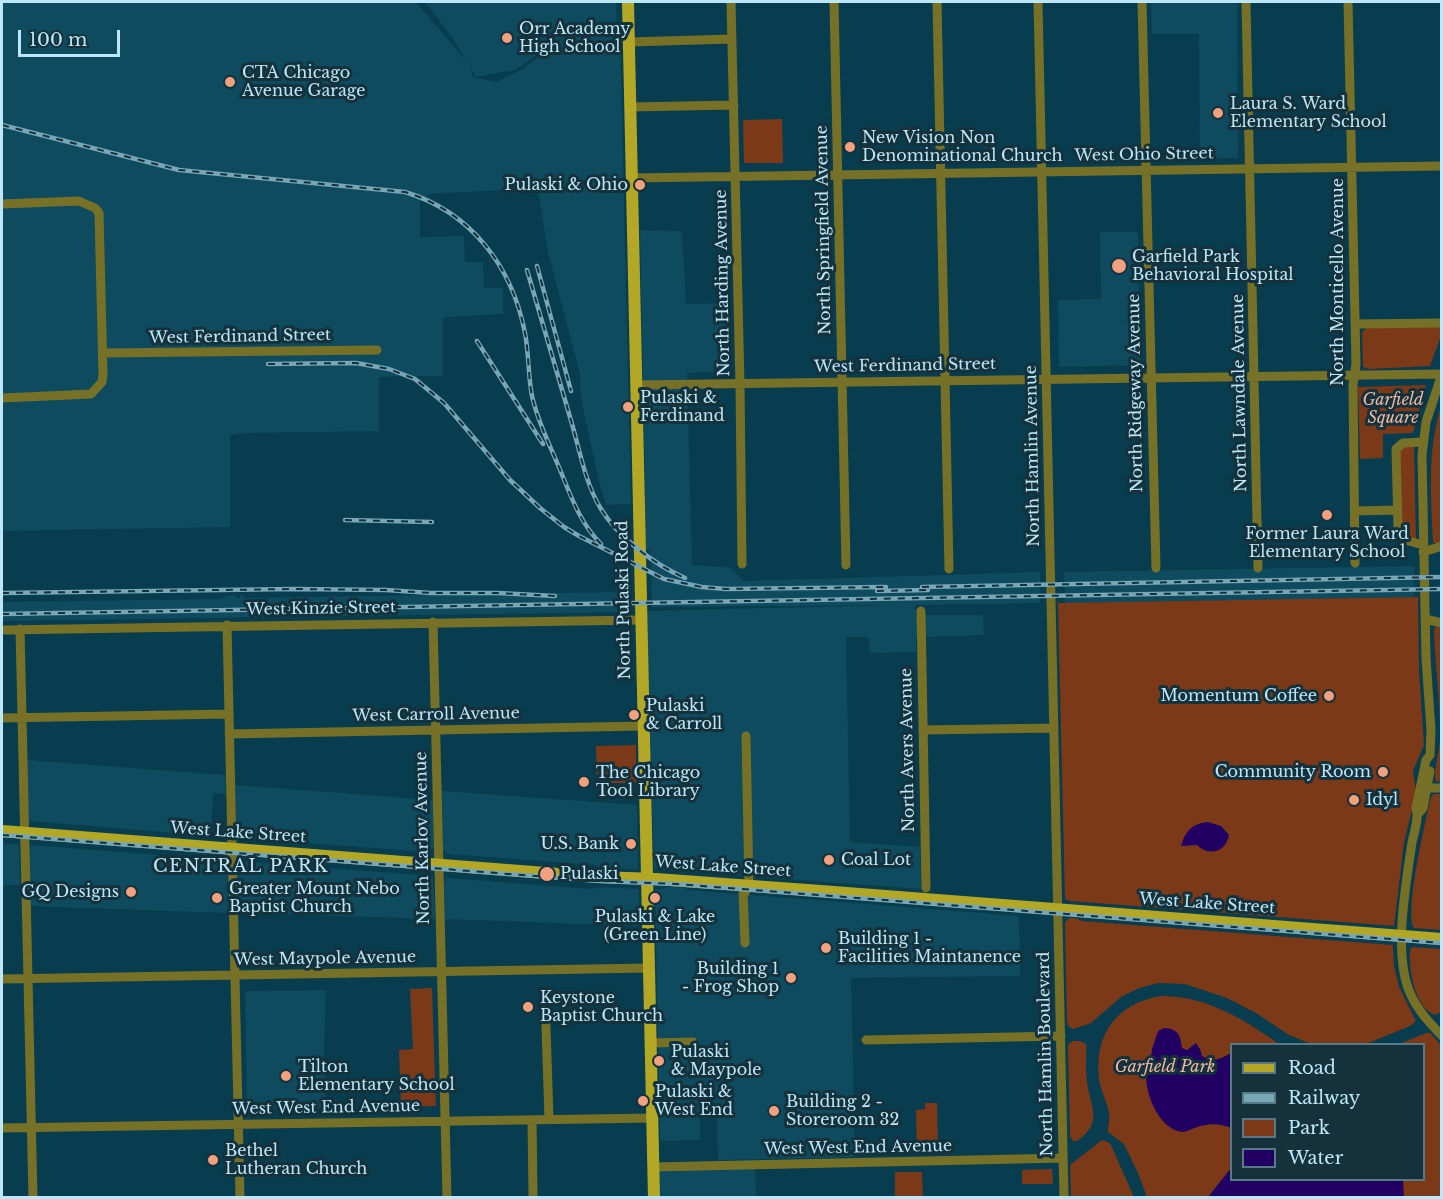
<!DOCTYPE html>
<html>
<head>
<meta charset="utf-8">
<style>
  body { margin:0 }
  #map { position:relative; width:1443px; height:1199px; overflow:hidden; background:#073d4e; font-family:"Libre Baskerville",serif }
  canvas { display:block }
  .frame { position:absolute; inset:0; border:3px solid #bce7f8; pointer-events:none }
  .legend { position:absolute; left:1230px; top:1043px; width:195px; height:138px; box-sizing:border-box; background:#14313c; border:2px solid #577a87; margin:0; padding:8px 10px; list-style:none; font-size:18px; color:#bce7f8 }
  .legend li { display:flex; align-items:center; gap:12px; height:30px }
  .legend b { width:30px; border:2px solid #577a87 }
  .scale { position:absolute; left:18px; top:30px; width:102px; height:27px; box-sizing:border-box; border:3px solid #bce7f8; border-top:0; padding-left:8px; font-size:18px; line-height:21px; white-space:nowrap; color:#bce7f8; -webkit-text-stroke:4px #14313c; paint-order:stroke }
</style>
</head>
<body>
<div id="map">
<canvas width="1443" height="1199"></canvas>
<div class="frame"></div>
<ul class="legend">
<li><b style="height:8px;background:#b2a826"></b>Road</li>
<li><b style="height:8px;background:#77a6b7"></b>Railway</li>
<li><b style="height:16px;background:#7c3918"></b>Park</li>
<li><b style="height:16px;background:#220063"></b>Water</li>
</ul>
<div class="scale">100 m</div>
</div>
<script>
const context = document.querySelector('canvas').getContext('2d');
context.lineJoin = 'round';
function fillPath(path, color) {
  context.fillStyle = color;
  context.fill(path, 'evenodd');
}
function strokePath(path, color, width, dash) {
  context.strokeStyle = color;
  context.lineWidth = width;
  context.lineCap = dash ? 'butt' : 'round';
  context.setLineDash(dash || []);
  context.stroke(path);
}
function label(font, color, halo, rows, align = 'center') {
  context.font = font + ' "Libre Baskerville",serif';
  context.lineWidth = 6;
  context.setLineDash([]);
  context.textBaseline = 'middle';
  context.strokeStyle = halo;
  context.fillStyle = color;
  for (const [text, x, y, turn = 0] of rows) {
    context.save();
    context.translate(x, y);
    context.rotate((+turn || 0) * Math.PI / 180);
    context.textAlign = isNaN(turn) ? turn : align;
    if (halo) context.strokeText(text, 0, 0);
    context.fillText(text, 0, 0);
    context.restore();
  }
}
const built = new Path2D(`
  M2,2H416L467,62L451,36L425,2H616L617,29L581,32L566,36L584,33L620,32L631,504L606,505L599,481L581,399L580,374L548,252L538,188L430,194L420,201V237L464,236L465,262H483L484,288H503V314L443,317V376H417L414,382L402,376L379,377V431L247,433L230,435V527L2,531ZM563,38L523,69L496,82L473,77L470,66L476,77L515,70L558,40Z
  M1151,2H1237L1238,158H1200L1199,34H1152Z
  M640,230L682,231L686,304L729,303L731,371L687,373L692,565L730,567L743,581L1040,572V603L915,605L916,615H983L984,635L916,637V652L869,653V637H846L850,842L920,847L921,889L654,869L646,611L896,605L652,607L651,555L650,550L645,549V476Z
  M1100,232H1138L1140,365L1059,367L1058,300L1101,299Z
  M1414,566V597L1065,603L1064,572Z
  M629,592L631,610L628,612L2,621V602L223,599L224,596L235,595V598H240V595H243L244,598Z
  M27,760L225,775L226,794L213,793L211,836L29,821Z
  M235,785L433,800L434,848L429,852L237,838Z
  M442,791L637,805L638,869L636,870L598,867L596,865L447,854L443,849Z
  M2,843L19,845L20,885H2Z
  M31,845L225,860L227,863L228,913L30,906L29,847Z
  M238,861L433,876L435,919L237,913Z
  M447,878L590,889L603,887L637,889L639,891V926L445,919L444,881Z
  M668,887L685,888L688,890L1019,916L1020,976L851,978L855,1157L718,1160L717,1117L700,1118V1140L660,1141L655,890Z
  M326,990L324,1044L325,1108L247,1110L245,991Z
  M755,1169L756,1197H658L657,1170Z`);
const green = new Path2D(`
  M782,119L783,163H744L743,120Z
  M1441,327V336L1430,366L1369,369L1363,367L1362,332L1367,328Z
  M1426,385L1413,433L1383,434V458L1360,459L1358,387Z
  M1441,406L1442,541L1438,545L1433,542C1431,492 1427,454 1441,406Z
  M1402,446H1414L1416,540H1411L1400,529L1399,450Z
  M1418,597L1419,671L1424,745L1413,771L1416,792L1404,843L1394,926L1070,901L1065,899L1058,603Z
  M1436,626L1442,627L1441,782L1436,781C1433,775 1439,751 1440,741C1441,704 1435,667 1434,630Z
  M636,745V783H597L596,746Z
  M1434,794H1441V930L1414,928C1404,913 1426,818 1431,797Z
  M1069,918H1076L1082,921L1393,945L1394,966L1399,987L1416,1021L1410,1026L1366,1044H1311L1289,1035L1256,1013L1227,998L1185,984L1158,983L1139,988L1121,997L1091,1023L1074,1029L1069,1027L1067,1022L1065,923Z
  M1412,947L1441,949V1012L1435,1015C1414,1007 1409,969 1410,950Z
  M432,988L436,1106L401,1107L399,1050L413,1049L410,989Z
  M1161,996C1207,996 1243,1019 1279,1044H1232V1180H1424V1044H1399L1426,1033H1430L1441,1045V1197H1147L1138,1173L1124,1144L1108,1132C1108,1126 1110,1120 1109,1113C1107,1101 1100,1090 1099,1078C1094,1033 1118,1003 1161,996Z
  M1073,1041H1080L1086,1044C1087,1056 1085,1069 1087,1081C1089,1105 1105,1122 1077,1141H1073L1070,1136L1068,1045Z
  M925,1103H937L938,1150H917L916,1110L925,1109Z
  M1102,1140L1110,1143L1134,1197H1071L1070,1165Z
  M1052,1169L1053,1184H1022V1170Z
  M895,1172H922L923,1197H895Z`);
const water = new Path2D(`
  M1208,822L1221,826L1229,835C1226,852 1209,857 1197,845L1181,846C1185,831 1193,823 1208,822Z
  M1164,1028C1179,1029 1180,1035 1182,1048L1187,1050L1196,1043L1200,1049L1202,1056C1214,1063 1220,1059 1231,1053V1128C1219,1123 1208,1123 1195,1128C1191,1129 1186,1132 1182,1132C1157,1129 1142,1087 1147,1067L1150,1065L1152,1049L1158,1031Z
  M1231,1168L1232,1180H1403L1404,1197H1208Z`);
const minor = new Path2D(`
  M731,2L740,384L742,564
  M834,2L846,565
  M937,2L949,569
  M1038,2L1064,1198
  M1142,2L1156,568
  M1246,2L1258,568
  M1348,2L1356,364L1353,385L1355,563
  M629,42L732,39
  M630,107L734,105
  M631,178L1442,166
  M2,204L79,201L95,208L99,213L103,374L102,382L91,394L2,398
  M1355,324L1442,323
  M104,353L377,350
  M636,385L1442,374L1426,422L1422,455L1426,658L1431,730L1430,755L1426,760L1416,808C1420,821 1412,836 1411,849C1405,890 1393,958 1411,995C1418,1011 1430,1023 1442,1036
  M1423,442L1403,443L1396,449L1398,528L1405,540L1423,545
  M1354,511L1397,510
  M1423,552L1442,546
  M921,611L926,888
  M1425,619L1442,623
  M433,622L447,1198
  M227,625L240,1198
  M20,629L33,1198
  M2,630L640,620
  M2,718L229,714
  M923,730L1054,728
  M229,734L643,726
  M1423,788H1442
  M1418,814L1423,808L1430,771
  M743,890L745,943
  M743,896L749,886L746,736
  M2,979L649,968
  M545,996L549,1119
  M866,1040L1061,1036
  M650,1043L693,1042
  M532,1120L533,1195
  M2,1128L652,1118
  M653,1167L1063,1158`);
const major = new Path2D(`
  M628,2L654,1198
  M2,831L598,877L656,879L821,891L1442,939`);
const rail = new Path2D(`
  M2,125L179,170L405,192C471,212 512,266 525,333C529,354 528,376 532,396C538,424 553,451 563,477C573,502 582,525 601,544
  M537,266L571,391
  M527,270C542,321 557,372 572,424C580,452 586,485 601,509C618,537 655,565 685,578
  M477,341L543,444
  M268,364L356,363L389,369L415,379L444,403L510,480L540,508L564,527L579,536L664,579L702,587L726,589L886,587
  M345,520L432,522
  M922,587L1442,577
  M877,591L928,590
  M2,593L294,589L386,590L431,593H498L555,596
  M2,614L1442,589
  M2,835L600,881L676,884L1442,943`);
const markers = [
  [507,38,6,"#f1a17d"],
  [230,82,6,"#f1a17d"],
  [1218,113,6,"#f1a17d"],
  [850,147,6,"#f1a17d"],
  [640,185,6,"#f1a17d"],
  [1119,266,8,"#f1a17d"],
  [628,407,6,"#f1a17d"],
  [1327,515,6,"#f1a17d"],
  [1329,696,6,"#f1a17d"],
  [634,715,6,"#f1a17d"],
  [1383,772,6,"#f1a17d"],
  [584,782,6,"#f1a17d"],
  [1354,800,6,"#f1a17d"],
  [631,844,6,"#f1a17d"],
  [829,860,6,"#f1a17d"],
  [547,874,8,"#f1a17d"],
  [131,892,6,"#f1a17d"],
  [217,898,6,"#f1a17d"],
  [655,898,6,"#f1a17d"],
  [826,948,6,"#f1a17d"],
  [791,978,6,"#f1a17d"],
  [528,1007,6,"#f1a17d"],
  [659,1061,6,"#f1a17d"],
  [286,1076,6,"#f1a17d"],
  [643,1101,6,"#f1a17d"],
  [774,1111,6,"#f1a17d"],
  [213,1160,6,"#f1a17d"]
];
const poiNames = [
  ["Orr Academy",519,29],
  ["High School",519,47],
  ["CTA Chicago",242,73],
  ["Avenue Garage",242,91],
  ["Laura S. Ward",1230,104],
  ["Elementary School",1230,122],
  ["New Vision Non",862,138],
  ["Denominational Church",862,156],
  ["Pulaski & Ohio",628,185,"right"],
  ["Garfield Park",1132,257],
  ["Behavioral Hospital",1132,275],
  ["Pulaski &",640,398],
  ["Ferdinand",640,416],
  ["Former Laura Ward",1327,534,"center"],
  ["Elementary School",1327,552,"center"],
  ["Momentum Coffee",1317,696,"right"],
  ["Pulaski",646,706],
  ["& Carroll",646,724],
  ["Community Room",1371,772,"right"],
  ["The Chicago",596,773],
  ["Tool Library",596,791],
  ["Idyl",1366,800],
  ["U.S. Bank",619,844,"right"],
  ["Coal Lot",841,860],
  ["Pulaski",560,874],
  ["Greater Mount Nebo",229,889],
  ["Baptist Church",229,907],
  ["GQ Designs",119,892,"right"],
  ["Pulaski & Lake",655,917,"center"],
  ["(Green Line)",655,935,"center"],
  ["Building 1 -",838,939],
  ["Facilities Maintanence",838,957],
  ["Building 1",779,969,"right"],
  ["- Frog Shop",779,987,"right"],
  ["Keystone",540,998],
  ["Baptist Church",540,1016],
  ["Pulaski",671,1052],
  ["& Maypole",671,1070],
  ["Tilton",298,1067],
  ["Elementary School",298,1085],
  ["Pulaski &",655,1092],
  ["West End",655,1110],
  ["Building 2 -",786,1102],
  ["Storeroom 32",786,1120],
  ["Bethel",225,1151],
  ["Lutheran Church",225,1169]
];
const streetNames = [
  ["West Ohio Street",1144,155,-1],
  ["North Springfield Avenue",824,230,-91],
  ["North Monticello Avenue",1338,282,-90],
  ["North Harding Avenue",723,283,-91],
  ["West Ferdinand Street",240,337,-1],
  ["West Ferdinand Street",905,366,-1],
  ["North Ridgeway Avenue",1136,393,-91],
  ["North Lawndale Avenue",1240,393,-91],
  ["North Hamlin Avenue",1033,456,-91],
  ["North Pulaski Road",624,600,-91],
  ["West Kinzie Street",321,609,-1],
  ["West Carroll Avenue",436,715,-1],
  ["North Avers Avenue",908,750,-91],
  ["West Lake Street",238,833,4],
  ["North Karlov Avenue",423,838,-91],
  ["West Lake Street",723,867,4],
  ["West Lake Street",1207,904,4],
  ["West Maypole Avenue",325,959,-1],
  ["North Hamlin Boulevard",1046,1054,-91],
  ["West West End Avenue",326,1108,-1],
  ["West West End Avenue",858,1148,-1]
];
const parkNames = [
  ["Garfield",1393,400],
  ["Square",1393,418],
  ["Garfield Park",1165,1067]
];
const neighbourhoodNames = [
  ["CENTRAL PARK",241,867]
];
fillPath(built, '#0f4b5e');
fillPath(green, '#7c3918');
fillPath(water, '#220063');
strokePath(minor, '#777128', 9);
strokePath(major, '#b2a826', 12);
strokePath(rail, '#77a6b7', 4.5);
strokePath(rail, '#14313c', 2, [7]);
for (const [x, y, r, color] of markers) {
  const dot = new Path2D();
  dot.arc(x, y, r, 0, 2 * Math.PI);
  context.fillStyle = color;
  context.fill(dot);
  strokePath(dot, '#14313c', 2);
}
label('16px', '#bce7f8', '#14313c', poiNames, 'left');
label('16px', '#bce7f8', '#14313c', streetNames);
label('italic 16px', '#efb9a1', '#14313c', parkNames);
context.letterSpacing = '1.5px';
label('18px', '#bce7f8', '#14313c', neighbourhoodNames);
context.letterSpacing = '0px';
</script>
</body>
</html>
